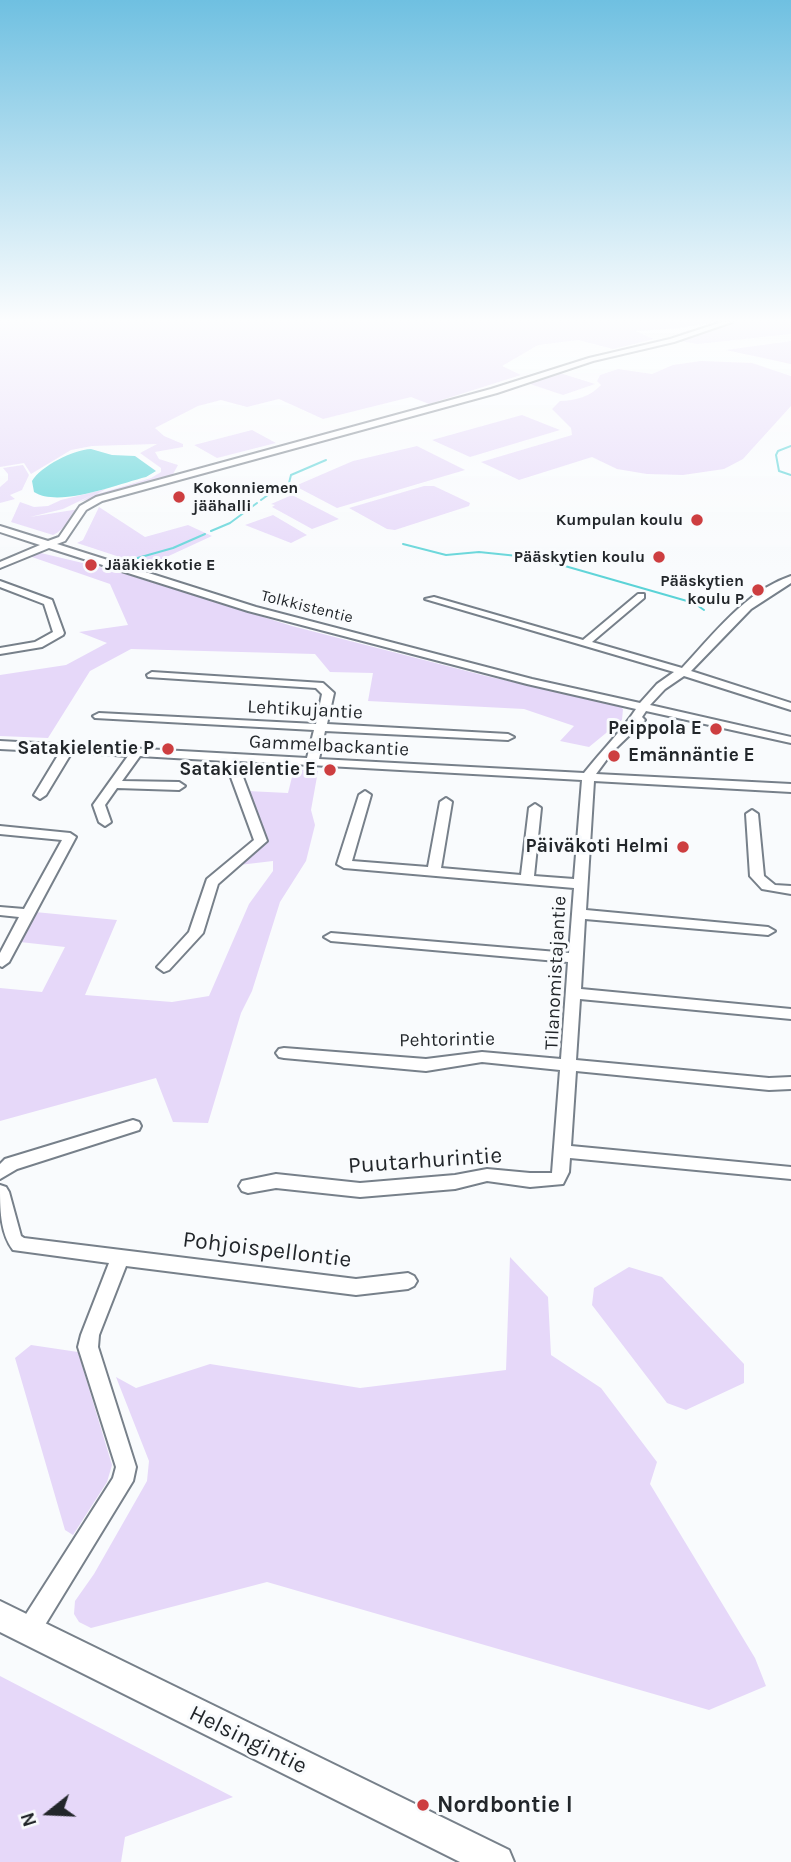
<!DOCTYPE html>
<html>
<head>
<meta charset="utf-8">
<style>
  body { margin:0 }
  #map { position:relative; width:791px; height:1862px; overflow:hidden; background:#f9fbfd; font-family:Karla,sans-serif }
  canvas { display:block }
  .north { position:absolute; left:14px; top:1778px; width:70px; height:70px; -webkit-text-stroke:5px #f9fbfd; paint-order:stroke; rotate:252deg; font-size:19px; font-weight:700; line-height:28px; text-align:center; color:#22262a }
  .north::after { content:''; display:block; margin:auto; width:24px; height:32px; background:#22262a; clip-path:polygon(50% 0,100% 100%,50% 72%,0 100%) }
</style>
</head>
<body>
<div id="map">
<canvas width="791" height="1862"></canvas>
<div class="north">N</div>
</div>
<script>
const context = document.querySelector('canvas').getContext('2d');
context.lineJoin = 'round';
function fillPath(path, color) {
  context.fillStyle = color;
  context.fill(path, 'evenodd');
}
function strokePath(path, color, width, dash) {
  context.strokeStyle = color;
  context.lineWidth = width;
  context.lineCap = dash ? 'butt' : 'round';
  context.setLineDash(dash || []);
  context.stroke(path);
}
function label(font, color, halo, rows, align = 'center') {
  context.font = font + ' Karla,sans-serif';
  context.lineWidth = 6;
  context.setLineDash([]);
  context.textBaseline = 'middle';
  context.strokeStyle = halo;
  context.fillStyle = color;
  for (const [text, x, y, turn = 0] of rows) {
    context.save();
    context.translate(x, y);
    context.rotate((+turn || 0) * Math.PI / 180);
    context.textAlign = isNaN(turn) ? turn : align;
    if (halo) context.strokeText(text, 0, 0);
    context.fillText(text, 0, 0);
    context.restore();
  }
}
const green = new Path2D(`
  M0,322H715L680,328L635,331L654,339L613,349L578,340L538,345L502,366L521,375L429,404L411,397L323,419L279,399L247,407L221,400L198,406L155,428L164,436L183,444V447L155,452L159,459L178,465L172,476L79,502L92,495L63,509L30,517L79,509C69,517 65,530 53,535L11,522L20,502L34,507L48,506L61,500L106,489L97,494L151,478L161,472V468L140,453L157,444L92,446L71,450L31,474L24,463L0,467Z
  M734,322H791V334L698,344L679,341Z
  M791,341V364L726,350Z
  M701,361L752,363L791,376V406L743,459L724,469L683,475L647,474L617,469L592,457L519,480L481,462L572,435L571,428L552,409L560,401C575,401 591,396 601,385L597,381L600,375L618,369L652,374L673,365Z
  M560,373L595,384L563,395L527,383Z
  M522,415L560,430L470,457L432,440Z
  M252,430L276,443L217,458L194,445Z
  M417,446L465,470L337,508L295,486L353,461Z
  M23,465L29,475L22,490L10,495L15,499L0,503V487L8,480V474L3,468Z
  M424,486H434L470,503L469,506L395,530L387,529L349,508Z
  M292,495L339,519L312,529L272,507L275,505L271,504Z
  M99,507L145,537L188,525L212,536L147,566L77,543L83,540Z
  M273,515L307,535L291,543L245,525Z
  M41,553L116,571L292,626L486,676L617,705L623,709L622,720L589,747L560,741L574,726L524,709L368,701L373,673L330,672L315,654L131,649L90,671L48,738L0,736V675L66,665L107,643L79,632L128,625L110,584L29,556Z
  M294,769L318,771L311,810L315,825L306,861L280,902L252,991L241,1013L208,1123L173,1122L156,1078L0,1121V988L42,992L65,947L20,942L35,912L117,920L85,995L172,1002L209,996L249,904L273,871V861L239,865L263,846L266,840L247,791L288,793Z
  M510,1257L548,1297L551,1355L601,1388L657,1462L650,1484L755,1658L766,1686L709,1710L267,1582L91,1628L79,1622L74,1614L75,1601L94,1574L147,1481L149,1461L116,1377L136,1388L210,1364L360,1388L506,1370Z
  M629,1267L662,1277L744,1364V1383L686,1410L667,1403L592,1305L594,1288Z
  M31,1345L78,1352L112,1465L107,1482L73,1535L65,1530L15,1358Z
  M0,1676L233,1797L125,1837L121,1862H0Z`);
const water = new Path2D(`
  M91,449L112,455L135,456L156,471L146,477C118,484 59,508 34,492L32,481C41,466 73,450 91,449Z`);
const stream = new Path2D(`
  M791,446L778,451L776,455L779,471L791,475
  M289,483L291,475L326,460
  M261,500L283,484
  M211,531L230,523L257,503
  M403,544L446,555L479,552L537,558L694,603L704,610
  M134,559L173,548L205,534`);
const minor = new Path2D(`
  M722,322H732L674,342L593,361L497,393L102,501L86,510L65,541L57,544L256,607L532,679L640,703L657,684L674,672L425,599L434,597L583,640L638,594H644V598L592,642L682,668C713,635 746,591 791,576V583L751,609L691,671L791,703V710L684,676L665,689L650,705L791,737V743L646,711L642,717L645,720L643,722L613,751L596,774L791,784V792L594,781L586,910L768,927L775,931L768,935L585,919L581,989L791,1009V1019L580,999L576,1060L769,1078L791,1077V1089L769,1090L576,1071L571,1146L791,1167V1179L570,1158L569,1172L563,1184L530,1187L487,1181L455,1189L360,1197L276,1188L248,1193L242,1191L239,1186L242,1181L276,1174L360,1183L455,1175L487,1169L530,1173H552L560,1070L482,1062L426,1071L284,1058L279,1057L276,1053L279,1049L284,1048L426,1059L482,1052L561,1059L568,962L331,941L324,937L331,933L569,953L574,888L344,868L337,864L359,795L365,791L371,795L352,861L428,867L440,802L446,798L452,802L441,868L521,875L529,808L535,804L541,808L534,876L574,879L582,780L237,761L267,841L218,884L203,933L169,970L164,972L157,967L189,932L207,879L254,840L225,761L140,756L122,781L179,782L185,786L179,790L117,788L105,805L111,822L105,826L99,822L93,805L128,756L72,752L46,795L40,799L34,795L60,752L0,749V741L307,758L314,730L95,718L93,716L99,713L316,724L322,694L316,688L148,677L147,675L152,672L323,683L334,693L327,724L508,734L514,737L508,740L325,731L319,759L584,773C601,751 621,732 636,709L527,684L248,611L49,548L0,568V562L40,545L0,532V526L48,541L59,537L80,506L96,497L491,389L589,358L670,339Z
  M0,581L52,600L64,633L63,635L42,647L0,654V648L35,642L53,632L44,604L0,587Z
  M752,810L758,814L764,876L775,885L791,886V894L762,889L750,876L746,814Z
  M0,826L70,833L76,837L9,962L2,967L0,966V953L19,917L0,915V907L24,909L62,840L0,834Z
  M133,1120L139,1122L141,1126L139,1130L17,1169L0,1179V1164L5,1159Z
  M0,1185L6,1187L9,1192L21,1236L24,1238L356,1279L408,1273L414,1276L417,1281L414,1286L408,1289L356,1295L126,1266L99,1335L98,1347L136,1467L133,1481L37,1638L29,1641L21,1638L18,1630L21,1622L113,1478L116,1467L78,1347L81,1335L109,1263L13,1250C0,1233 0,1208 0,1185Z`);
const major = new Path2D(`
  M0,1601L509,1850L514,1862H460L0,1632Z`);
const markers = [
  [179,497,7,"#cd3e40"],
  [697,520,7,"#cd3e40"],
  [659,557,7,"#cd3e40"],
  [91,565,7,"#cd3e40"],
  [758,590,7,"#cd3e40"],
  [716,729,7,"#cd3e40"],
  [168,749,7,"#cd3e40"],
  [614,756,7,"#cd3e40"],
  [330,770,7,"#cd3e40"],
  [683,847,7,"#cd3e40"],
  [423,1805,7,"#cd3e40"]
];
const farPoinames = [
  ["Kokonniemen",193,488,"left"],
  ["jäähalli",193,506,"left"],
  ["Kumpulan koulu",683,520],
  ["Pääskytien koulu",645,557],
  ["Jääkiekkotie E",105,565,"left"],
  ["Pääskytien",744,581],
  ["koulu P",744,599]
];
const farStreetnames = [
  ["Tolkkistentie",307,607,14]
];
const streetNames = [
  ["Lehtikujantie",305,710,3],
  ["Gammelbackantie",329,746,3],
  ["Tilanomistajantie",556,973,-87],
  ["Pehtorintie",447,1040,-1]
];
const poiNames = [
  ["Peippola E",702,729],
  ["Satakielentie P",154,749],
  ["Emännäntie E",628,756,"left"],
  ["Satakielentie E",316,770],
  ["Päiväkoti Helmi",669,847]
];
const nearStreetnames = [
  ["Puutarhurintie",425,1161,-4],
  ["Pohjoispellontie",267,1250,7],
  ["Helsingintie",248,1740,26]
];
const nearPoinames = [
  ["Nordbontie I",437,1805]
];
fillPath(green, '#e6d8f9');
fillPath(water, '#5bd3d7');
strokePath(stream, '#5bd3d7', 2);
strokePath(minor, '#77808a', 4);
strokePath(major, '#77808a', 4);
fillPath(minor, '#fff');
fillPath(major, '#fff');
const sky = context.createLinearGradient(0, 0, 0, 583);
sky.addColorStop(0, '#6fc0e1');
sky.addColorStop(0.55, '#fcfdfe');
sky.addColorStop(1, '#fcfdfe00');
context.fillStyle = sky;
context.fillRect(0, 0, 791, 583);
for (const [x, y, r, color] of markers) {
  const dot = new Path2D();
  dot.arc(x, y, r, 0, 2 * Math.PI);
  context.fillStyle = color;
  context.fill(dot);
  strokePath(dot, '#f9fbfd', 2.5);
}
label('bold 16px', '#22262a', '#f9fbfd', farPoinames, 'right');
label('16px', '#22262a', '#f9fbfd', farStreetnames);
label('19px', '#22262a', '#f9fbfd', streetNames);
label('bold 19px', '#22262a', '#f9fbfd', poiNames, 'right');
label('23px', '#22262a', '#f9fbfd', nearStreetnames);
label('bold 23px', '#22262a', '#f9fbfd', nearPoinames, 'left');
</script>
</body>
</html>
